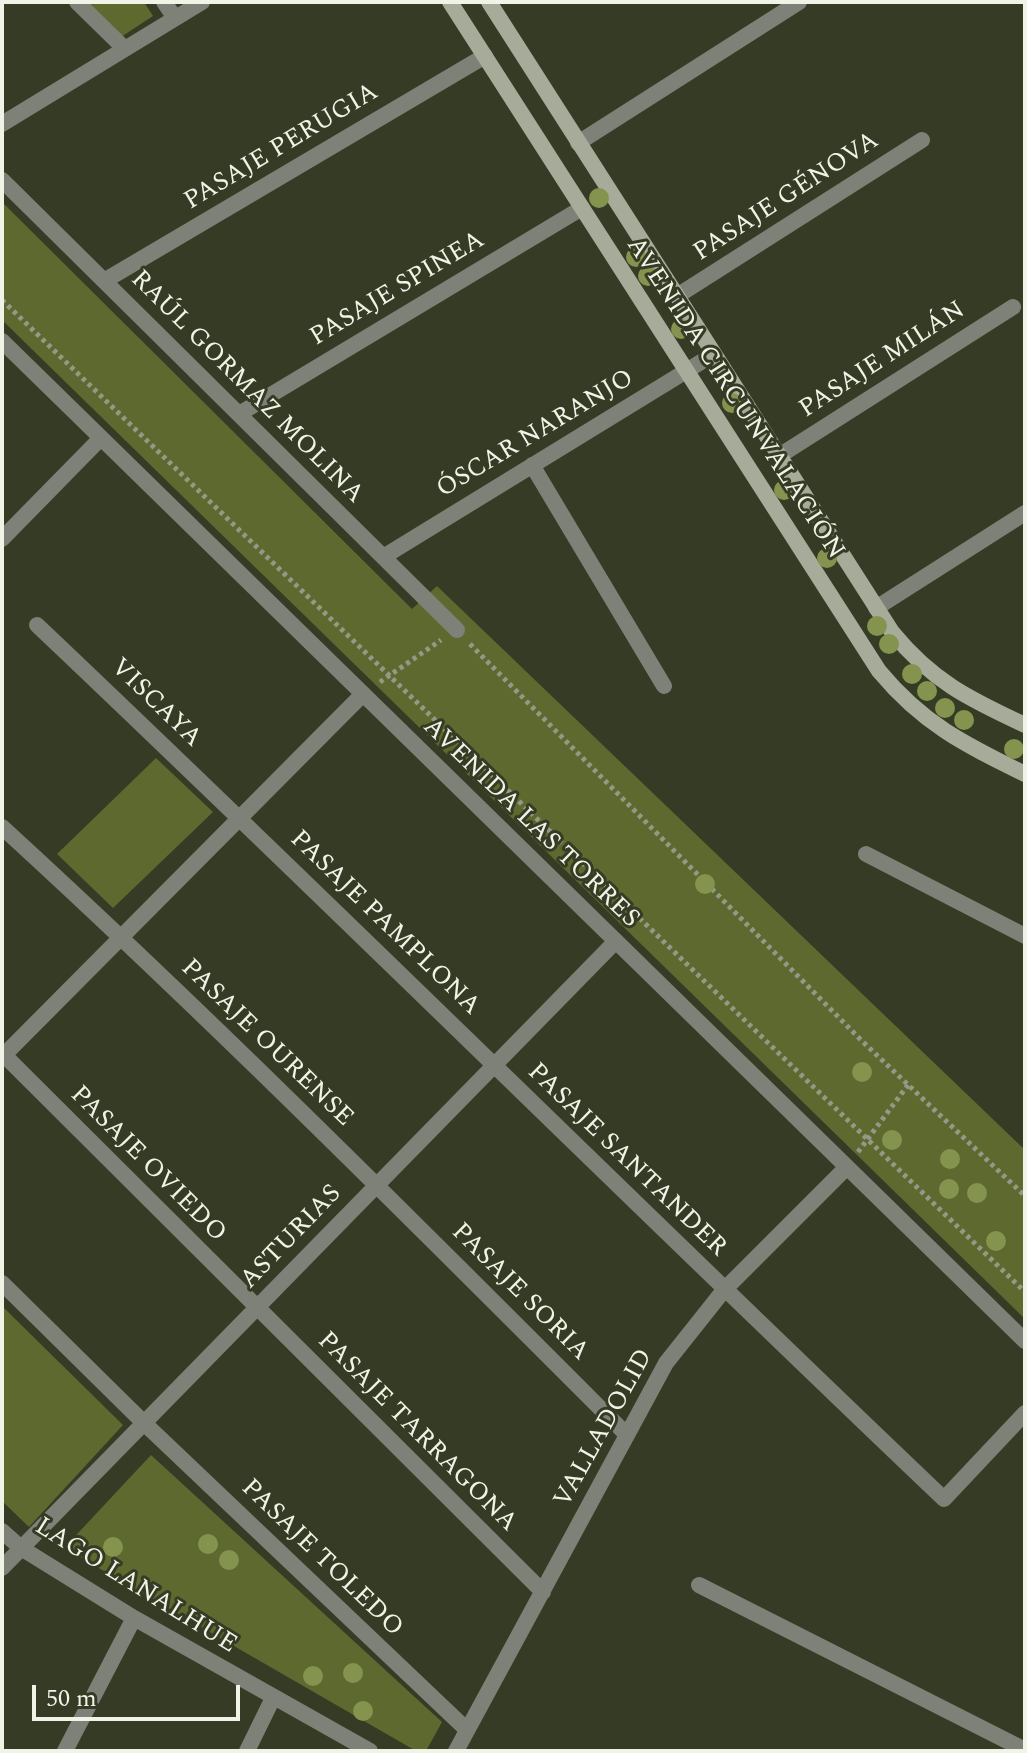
<!DOCTYPE html>
<html>
<head>
<meta charset="utf-8">
<style>
  body { margin:0 }
  #map { position:relative; width:1027px; height:1753px; overflow:hidden; background:#353b25; font-family:Spectral,serif }
  canvas { display:block }
  .frame { position:absolute; inset:0; border:4px solid #f0f4e7; pointer-events:none }
  .scale { position:absolute; left:32px; top:1685px; width:208px; height:36px; box-sizing:border-box; border:4px solid #f0f4e7; border-top:0; padding-left:10px; font-size:24px; line-height:28px; white-space:nowrap; color:#f0f4e7; -webkit-text-stroke:6px #353b25; paint-order:stroke }
</style>
</head>
<body>
<div id="map">
<canvas width="1027" height="1753"></canvas>
<div class="frame"></div>
<div class="scale">50 m</div>
</div>
<script>
const context = document.querySelector('canvas').getContext('2d');
context.lineJoin = 'round';
function fillPath(path, color) {
  context.fillStyle = color;
  context.fill(path, 'evenodd');
}
function strokePath(path, color, width, dash) {
  context.strokeStyle = color;
  context.lineWidth = width;
  context.lineCap = dash ? 'butt' : 'round';
  context.setLineDash(dash || []);
  context.stroke(path);
}
function label(font, color, halo, rows, align = 'center') {
  context.font = font + ' Spectral,serif';
  context.lineWidth = 6;
  context.setLineDash([]);
  context.textBaseline = 'middle';
  context.strokeStyle = halo;
  context.fillStyle = color;
  for (const [text, x, y, turn = 0] of rows) {
    context.save();
    context.translate(x, y);
    context.rotate((+turn || 0) * Math.PI / 180);
    context.textAlign = isNaN(turn) ? turn : align;
    if (halo) context.strokeText(text, 0, 0);
    context.fillText(text, 0, 0);
    context.restore();
  }
}
const green = new Path2D(`
  M87,2H144L153,16L121,37Z
  M2,202L412,609L437,586L1025,1150V1319L2,320Z
  M156,758L213,812L113,908L57,854Z
  M2,1306L123,1425L29,1527L2,1501Z
  M151,1455L442,1722L426,1751H416L64,1548Z`);
const path = new Path2D(`
  M2,300L1025,1292
  M470,644L862,1041L1025,1196
  M380,682L441,640
  M858,1152L908,1085`);
const lane = new Path2D(`
  M866,854L1025,936
  M699,1585L1025,1750`);
const street = new Path2D(`
  M77,2L125,49
  M164,2L175,18
  M2,124L202,2
  M578,143L799,2
  M2,180L457,630
  M104,281L485,56
  M677,296L922,140
  M2,341L1025,1341
  M239,414L582,208
  M779,456L1013,307
  M532,465L664,686
  M2,539L101,438
  M383,557L714,354
  M876,608L1025,513
  M37,625C342,914 640,1210 944,1499L1025,1413
  M2,827C216,1023 421,1229 627,1435
  M2,1053L543,1592
  M2,1057L363,694
  M2,1283L144,1423L466,1729
  M2,1531L21,1548L134,1618L370,1751
  M2,1568L616,941
  M65,1751L134,1618
  M247,1751L273,1698
  M456,1751L666,1363L724,1290L847,1167`);
const secondary = new Path2D(`
  M450,2L879,671C923,724 964,744 1025,774
  M489,2L892,632C932,681 969,699 1025,725`);
const trees = [
  [599,198],
  [636,257],
  [648,276],
  [681,329],
  [732,403],
  [784,490],
  [827,558],
  [877,626],
  [889,644],
  [912,674],
  [927,691],
  [945,708],
  [964,720],
  [1014,749],
  [705,884],
  [862,1072],
  [892,1140],
  [950,1159],
  [949,1189],
  [977,1193],
  [996,1241],
  [208,1544],
  [113,1547],
  [229,1560],
  [353,1673],
  [313,1676],
  [363,1711]
];
const streetNames = [
  ["PASAJE PERUGIA",282,148,-31],
  ["PASAJE GÉNOVA",787,198,-33],
  ["PASAJE SPINEA",398,290,-31],
  ["PASAJE MILÁN",883,361,-33],
  ["RAÚL GORMAZ MOLINA",246,388,45],
  ["AVENIDA CIRCUNVALACIÓN",734,399,57],
  ["ÓSCAR NARANJO",536,435,-31],
  ["VISCAYA",155,704,44],
  ["AVENIDA LAS TORRES",530,824,44],
  ["PASAJE PAMPLONA",384,924,44],
  ["PASAJE OURENSE",266,1044,44],
  ["PASAJE SANTANDER",626,1161,44],
  ["PASAJE OVIEDO",147,1165,45],
  ["ASTURIAS",292,1238,-46],
  ["PASAJE SORIA",519,1293,45],
  ["VALLADOLID",605,1429,-61],
  ["PASAJE TARRAGONA",416,1433,45],
  ["PASAJE TOLEDO",321,1559,44],
  ["LAGO LANALHUE",135,1587,32]
];
fillPath(green, '#5d692e');
strokePath(path, '#949987', 5, [4, 4]);
strokePath(lane, '#7e8177', 16);
strokePath(street, '#7e8177', 16);
strokePath(secondary, '#a6ab9a', 16);
context.fillStyle = '#84944e';
for (const [x, y] of trees) {
  context.beginPath();
  context.arc(x, y, 10, 0, 2 * Math.PI);
  context.fill();
}
label('26px', '#f0f4e7', '#353b25', streetNames);
</script>
</body>
</html>
